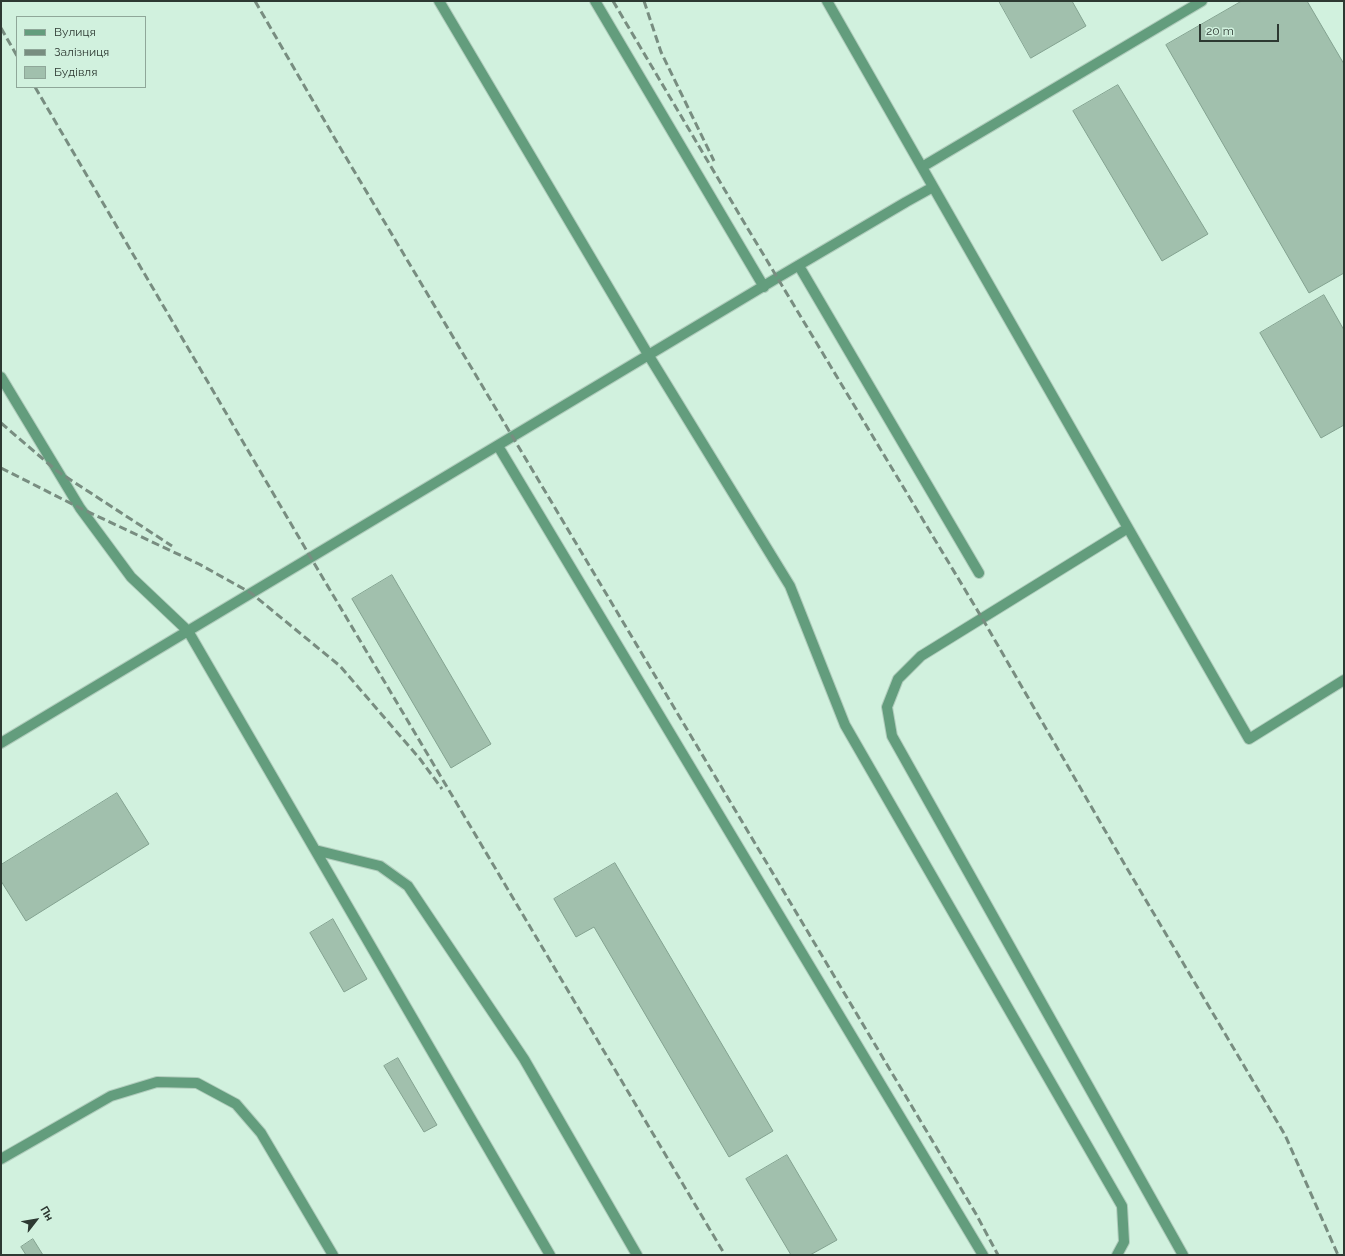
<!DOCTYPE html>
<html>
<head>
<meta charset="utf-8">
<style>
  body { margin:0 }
  #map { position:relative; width:1345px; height:1256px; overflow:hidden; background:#d1f1de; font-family:Raleway,sans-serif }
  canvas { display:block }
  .frame { position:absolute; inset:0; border:2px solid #2d3932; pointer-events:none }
  .legend { position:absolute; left:16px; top:16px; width:130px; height:72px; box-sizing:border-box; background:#d1f1de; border:1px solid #8fa799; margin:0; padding:5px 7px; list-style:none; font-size:12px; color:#2d3932 }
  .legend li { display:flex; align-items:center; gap:8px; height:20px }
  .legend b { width:20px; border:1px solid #8fa799 }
  .north { position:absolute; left:16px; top:1200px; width:40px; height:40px; -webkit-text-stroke:3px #d1f1de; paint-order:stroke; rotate:59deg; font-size:11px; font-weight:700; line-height:16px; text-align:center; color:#2d3932 }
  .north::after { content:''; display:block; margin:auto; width:14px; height:18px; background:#2d3932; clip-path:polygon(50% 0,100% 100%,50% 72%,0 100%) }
  .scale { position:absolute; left:1199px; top:24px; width:80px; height:18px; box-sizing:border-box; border:2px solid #2d3932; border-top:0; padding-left:5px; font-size:12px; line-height:14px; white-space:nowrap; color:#2d3932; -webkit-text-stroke:3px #d1f1de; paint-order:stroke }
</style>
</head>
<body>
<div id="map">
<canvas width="1345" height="1256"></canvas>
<div class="frame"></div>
<ul class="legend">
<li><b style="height:5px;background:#639d7d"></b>Вулиця</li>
<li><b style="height:5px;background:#788d80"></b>Залізниця</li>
<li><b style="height:11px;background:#a1c0ad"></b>Будівля</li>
</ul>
<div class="north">Пн</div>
<div class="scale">20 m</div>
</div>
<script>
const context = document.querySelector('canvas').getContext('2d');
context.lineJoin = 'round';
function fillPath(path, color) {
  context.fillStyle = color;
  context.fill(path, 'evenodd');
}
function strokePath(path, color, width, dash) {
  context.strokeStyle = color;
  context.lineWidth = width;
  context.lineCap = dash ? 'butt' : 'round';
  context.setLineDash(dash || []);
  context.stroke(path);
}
const building = new Path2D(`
  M999,1H1072L1086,26L1031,58Z
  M1242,1H1307L1344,64V273L1309,293L1166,45Z
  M1118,85L1208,234L1162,261L1073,111Z
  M1324,295L1344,330V425L1321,438L1260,333Z
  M392,575L491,744L451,768L352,599Z
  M117,793L149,844L26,921L1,881V865Z
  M615,863L773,1131L729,1157L594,927L576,937L554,899Z
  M333,919L367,979L344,992L310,933Z
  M398,1058L437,1125L424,1132L384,1066Z
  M787,1155L837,1240L810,1255H791L746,1179Z
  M33,1239L43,1255H26L21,1247Z`);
const minor = new Path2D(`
  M439,1L649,356L790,586L845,725L1122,1206L1124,1242L1117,1255
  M595,1L764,287
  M827,1L1128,528L1249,739L1344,680
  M922,167L1202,1
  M799,266L979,573
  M1,377L80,508L131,577L188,631L550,1255
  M498,446L983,1255
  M1128,528L921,656L898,679L887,707L892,736L1183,1255
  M1,743L777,278L906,202L933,187
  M315,850L380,866L408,886L524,1059L637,1255
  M1,1159L111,1096L157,1082L197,1083L236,1104L261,1133L333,1255`);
const rail = new Path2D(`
  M255,1L338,144L976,1214L998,1255
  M613,1L742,219L982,618L1125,865L1285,1135L1338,1255
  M644,1L661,52L714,161
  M1,28L17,56
  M35,87L311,558L725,1255
  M1,423L57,471L172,546
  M1,468L80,508L199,564L251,593L340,666L420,759L442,789`);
fillPath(building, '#a1c0ad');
strokePath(building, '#83a290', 1);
strokePath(minor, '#b0ccbc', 12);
strokePath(minor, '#639d7d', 10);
strokePath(rail, '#788d80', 3, [8, 4]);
</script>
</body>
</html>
